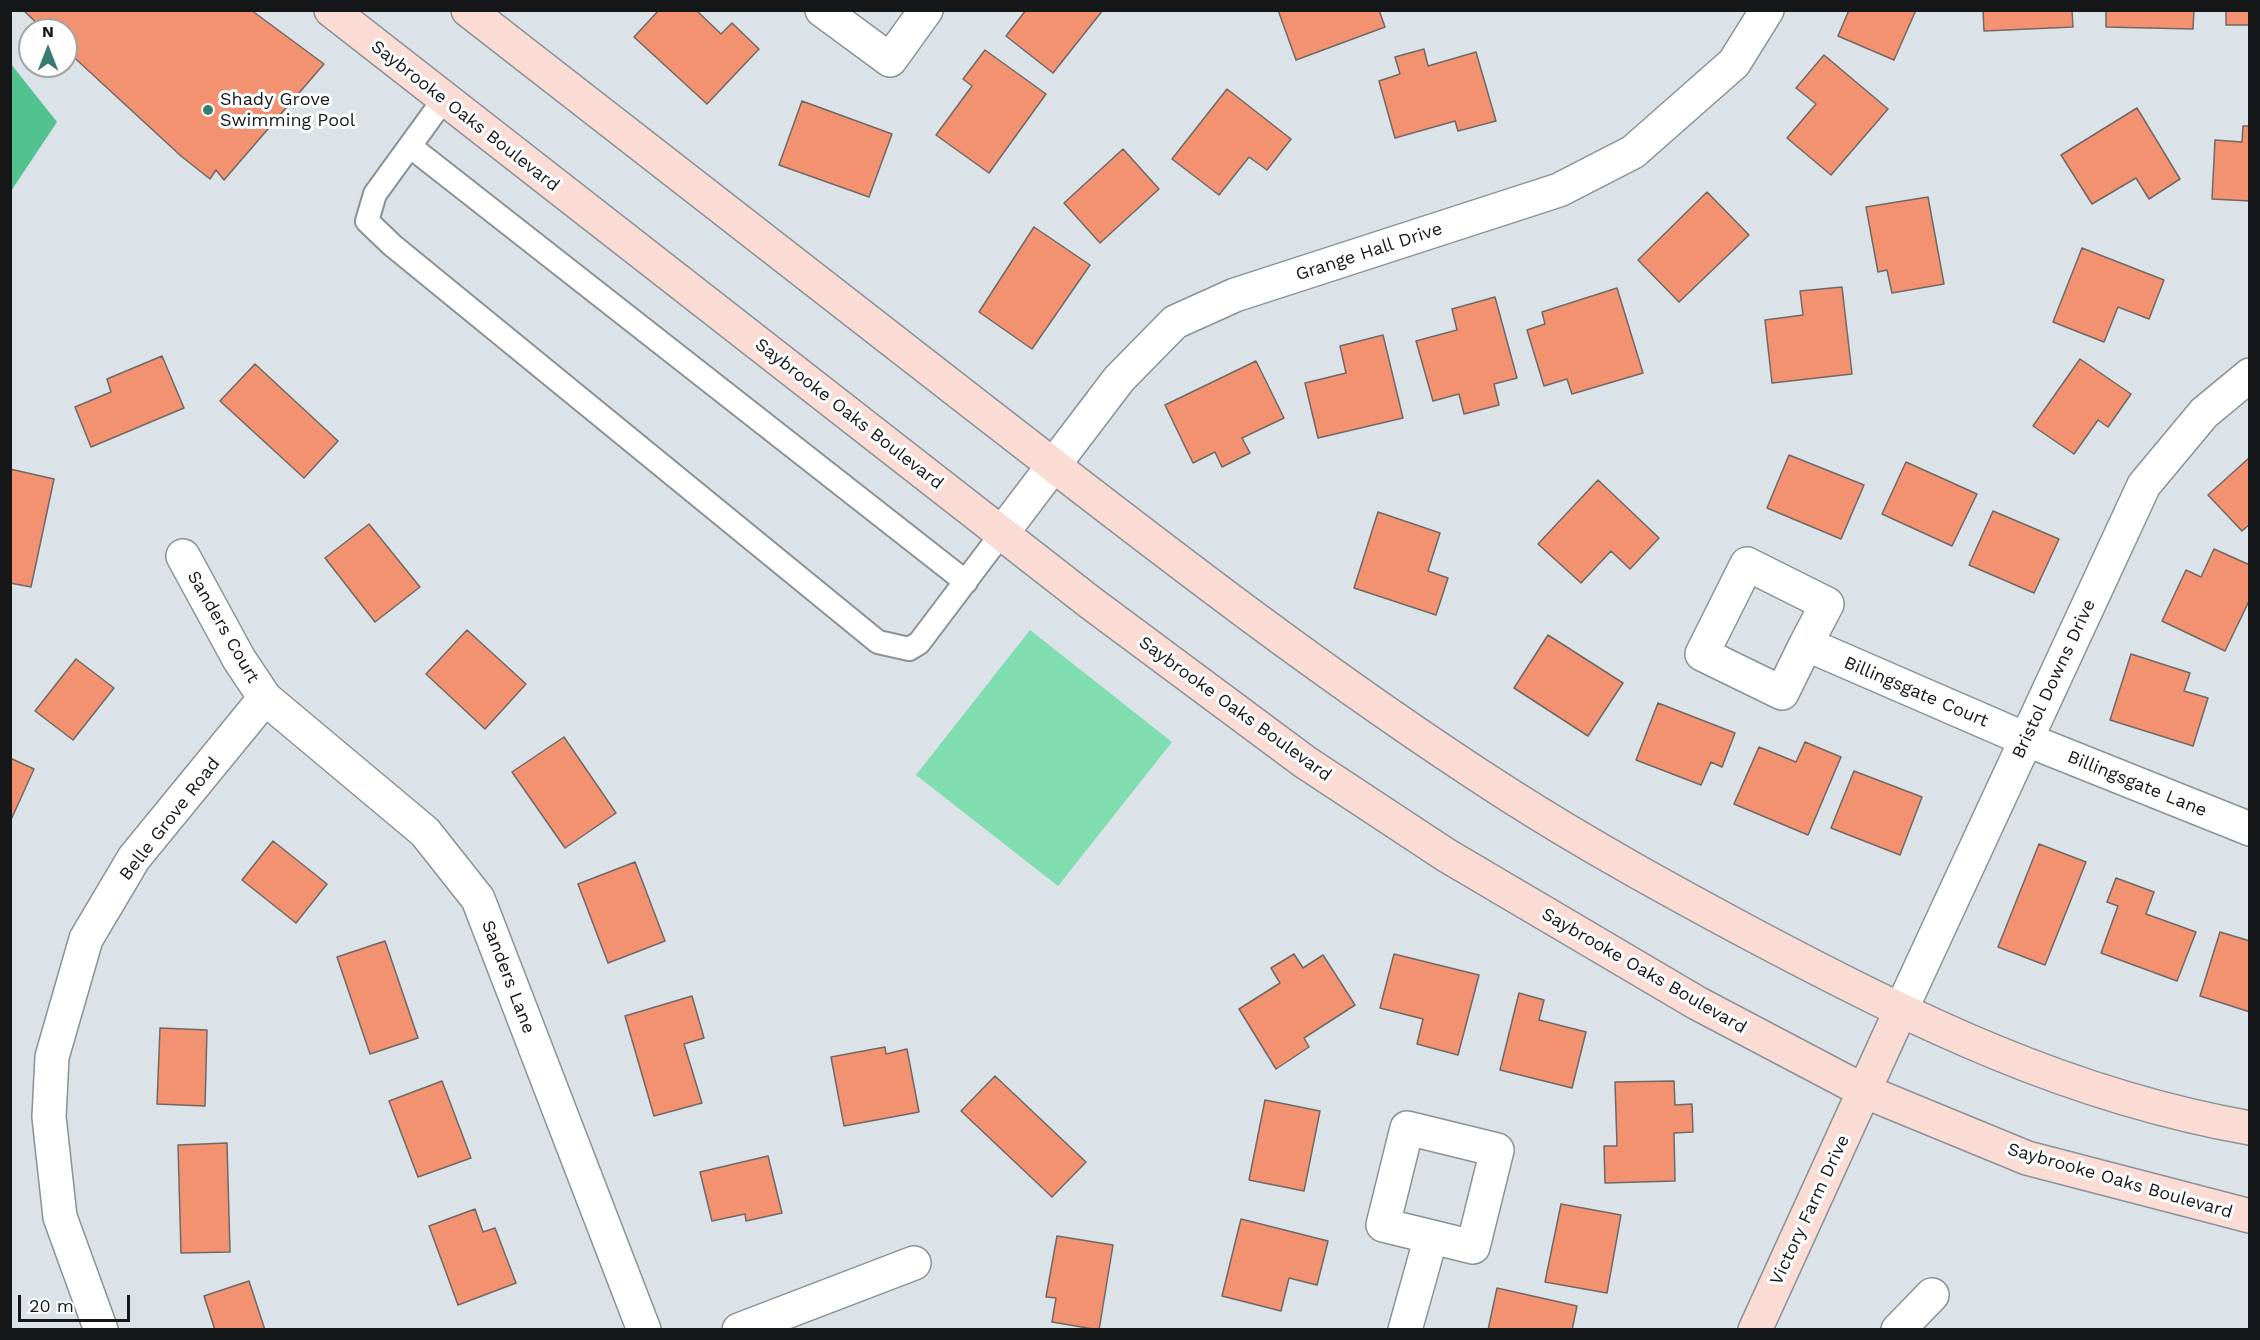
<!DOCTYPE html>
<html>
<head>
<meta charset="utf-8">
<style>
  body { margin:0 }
  #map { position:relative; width:2260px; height:1340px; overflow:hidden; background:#dbe2e8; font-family:"Work Sans",sans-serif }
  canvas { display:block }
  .frame { position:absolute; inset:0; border:12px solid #151719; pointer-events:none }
  .north { position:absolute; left:18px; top:18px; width:60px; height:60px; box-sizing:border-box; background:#fff; border:2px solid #a1a2a3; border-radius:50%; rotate:0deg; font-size:16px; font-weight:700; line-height:24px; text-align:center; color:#151719 }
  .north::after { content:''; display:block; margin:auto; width:21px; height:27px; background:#377c70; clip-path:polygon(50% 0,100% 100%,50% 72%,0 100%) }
  .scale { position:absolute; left:18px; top:1295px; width:112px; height:27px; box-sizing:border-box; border:3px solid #151719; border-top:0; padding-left:8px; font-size:18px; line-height:21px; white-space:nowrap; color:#151719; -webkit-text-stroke:4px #fff; paint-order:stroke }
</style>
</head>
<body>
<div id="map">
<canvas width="2260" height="1340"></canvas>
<div class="frame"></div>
<div class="north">N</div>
<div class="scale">20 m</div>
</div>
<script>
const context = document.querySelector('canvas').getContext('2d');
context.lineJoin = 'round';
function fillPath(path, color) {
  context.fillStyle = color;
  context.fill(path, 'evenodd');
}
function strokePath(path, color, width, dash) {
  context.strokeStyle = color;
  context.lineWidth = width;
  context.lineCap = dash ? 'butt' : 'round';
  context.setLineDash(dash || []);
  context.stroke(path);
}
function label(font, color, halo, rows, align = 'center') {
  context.font = font + ' "Work Sans",sans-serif';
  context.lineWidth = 6;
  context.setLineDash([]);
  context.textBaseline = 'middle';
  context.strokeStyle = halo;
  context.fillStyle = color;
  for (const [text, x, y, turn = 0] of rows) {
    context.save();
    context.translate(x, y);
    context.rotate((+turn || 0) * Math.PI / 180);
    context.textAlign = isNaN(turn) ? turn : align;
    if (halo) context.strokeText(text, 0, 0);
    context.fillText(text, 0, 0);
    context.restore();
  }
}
const green = new Path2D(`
  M1030,630L1172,742L1058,886L916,775Z`);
const forest = new Path2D(`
  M11,64L57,122L11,191Z`);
const building = new Path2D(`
  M23,10H251L324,64L224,180L216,170L210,179L181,156L66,50V30H44Z
  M659,10H696L721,34L732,23L759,49L707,104L634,37Z
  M1026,10H1103L1053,73L1006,36Z
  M1278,10H1379L1385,27L1296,60Z
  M1849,10H1916L1894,60L1838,36Z
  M1983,10H2072L2073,27L1984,31Z
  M2106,10H2194L2193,29L2106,27Z
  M2226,10H2250V25H2226Z
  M1424,49L1428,66L1476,52L1496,121L1458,131L1455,121L1395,138L1379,81L1400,74L1395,57Z
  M985,50L1046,94L989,173L936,135L972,86L963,79Z
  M1824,55L1888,109L1831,175L1787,138L1816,104L1796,88Z
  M1227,89L1291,139L1267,170L1249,157L1219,195L1172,159Z
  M802,101L892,134L869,197L779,165Z
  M2137,108L2180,179L2149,199L2136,178L2092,204L2061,155Z
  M2243,126H2250V201L2212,199L2215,140L2242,142Z
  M1123,149L1159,189L1100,243L1064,203Z
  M1707,192L1749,235L1679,302L1638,260Z
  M1928,197L1944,284L1892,293L1887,270L1878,272L1866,207Z
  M1034,227L1090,265L1032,349L979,312Z
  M2082,248L2164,280L2149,319L2118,307L2104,342L2053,322Z
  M1842,287L1852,374L1772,383L1765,320L1803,315L1800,291Z
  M1617,288L1643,373L1572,394L1567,379L1544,386L1527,330L1545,324L1542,312Z
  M1495,297L1517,378L1494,384L1499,405L1464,414L1459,394L1433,401L1416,341L1457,330L1452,309Z
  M1383,335L1403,418L1318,438L1305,383L1346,373L1340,346Z
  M162,356L184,408L91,447L75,407L111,392L107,379Z
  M2080,359L2131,394L2108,427L2098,420L2074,454L2033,426Z
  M1256,361L1284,418L1242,438L1250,453L1222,467L1215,452L1193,463L1165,405Z
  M255,364L338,441L304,478L220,401Z
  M1789,455L1864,485L1841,539L1767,508Z
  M2250,457V524L2242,531L2208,495Z
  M1906,462L1977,494L1952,546L1882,514Z
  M10,469L54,479L31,587L10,583Z
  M1598,480L1659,538L1630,569L1611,551L1581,583L1538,544Z
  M1993,511L2059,539L2034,593L1969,565Z
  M1378,512L1440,533L1428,571L1448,578L1436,615L1354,588Z
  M369,524L420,587L375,622L325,558Z
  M2214,549L2250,565V599L2225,651L2162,621L2186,570L2201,577Z
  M467,630L526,684L485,729L426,674Z
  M1548,635L1623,683L1588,736L1514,688Z
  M2131,654L2190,673L2184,691L2208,698L2193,746L2110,720Z
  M76,659L114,688L73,740L35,711Z
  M1658,703L1735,733L1722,767L1711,762L1701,785L1636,760Z
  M564,737L616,813L565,848L512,772Z
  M1805,742L1841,757L1808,835L1734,804L1759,747L1796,762Z
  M10,758L34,769L10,822Z
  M1854,771L1922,797L1900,855L1831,828Z
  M273,841L327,884L296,923L242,880Z
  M2039,844L2086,862L2045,965L1998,947Z
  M635,862L665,941L608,963L578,884Z
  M2116,878L2154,892L2146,914L2196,932L2177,981L2101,953L2118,906L2107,902Z
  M2220,932L2250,941V1012L2200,996Z
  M385,941L418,1038L370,1054L337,957Z
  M1294,954L1303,968L1323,955L1355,1005L1304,1038L1309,1047L1276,1069L1239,1009L1280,983L1271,968Z
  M1394,954L1479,975L1458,1055L1417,1044L1423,1019L1380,1008Z
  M1519,993L1544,1000L1539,1020L1586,1032L1572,1088L1500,1070Z
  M692,996L704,1038L684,1044L702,1103L654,1116L625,1016Z
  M160,1028L207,1030L205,1106L157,1104Z
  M885,1047L886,1054L907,1049L919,1112L844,1126L831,1057Z
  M995,1076L1086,1162L1052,1197L961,1111Z
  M442,1081L471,1158L418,1177L389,1101Z
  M1674,1081L1675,1105L1692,1104L1693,1132L1674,1133L1675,1181L1605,1183L1604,1146H1617L1615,1082Z
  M1265,1100L1320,1111L1304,1191L1249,1180Z
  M227,1143L230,1252L181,1253L178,1145Z
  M768,1156L782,1213L746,1221L745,1214L712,1221L700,1172Z
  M1561,1204L1621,1215L1607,1293L1545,1282Z
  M475,1209L483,1232L495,1228L516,1283L458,1305L429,1226Z
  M1241,1219L1328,1241L1317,1285L1289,1278L1281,1311L1222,1296Z
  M1057,1236L1113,1245L1099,1330L1052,1322L1056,1298L1046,1297Z
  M249,1281L265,1330H215L204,1296Z
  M1497,1288L1577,1306L1572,1330H1488Z`);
const lane = new Path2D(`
  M444,99L375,194L367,221L392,245L878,642L909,649L919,643L1002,533
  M411,147L966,582`);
const street = new Path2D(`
  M822,10L890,60L926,10
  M1002,533L1119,379L1175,322L1235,295L1559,190L1633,152L1734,63L1767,10
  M183,556L239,659L265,698L425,832L478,899L644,1330
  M1806,644L1827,604L1747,564L1702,654L1782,693L1806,644L2025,739L2250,829
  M1900,1012L2144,485L2204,413L2250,375
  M1407,1128L1497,1150L1473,1247L1383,1225Z
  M101,1330L60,1217L49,1117L52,1057L86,939L134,858L265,698
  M739,1330L914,1263
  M1405,1330L1431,1237
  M1898,1330L1932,1295`);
const secondary = new Path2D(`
  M331,10L1091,603L1305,762L1446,855L1697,1003L1864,1091L2027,1158L2250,1216
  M468,10C637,141 805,272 973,403C1147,538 1321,674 1506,793C1587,845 1671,891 1755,936C1916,1021 2068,1096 2250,1128
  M1755,1330L1900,1012`);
const markers = [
  [208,110,6,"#377c70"]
];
const poiNames = [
  ["Shady Grove",220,100],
  ["Swimming Pool",220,121]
];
const streetNames = [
  ["Saybrooke Oaks Boulevard",465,116,38],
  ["Grange Hall Drive",1369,252,-18],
  ["Saybrooke Oaks Boulevard",849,414,38],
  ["Sanders Court",223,627,60],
  ["Bristol Downs Drive",2054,679,-65],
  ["Billingsgate Court",1916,692,23],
  ["Saybrooke Oaks Boulevard",1235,709,36],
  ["Billingsgate Lane",2137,784,22],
  ["Belle Grove Road",170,819,-52],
  ["Saybrooke Oaks Boulevard",1644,971,30],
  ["Sanders Lane",508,977,69],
  ["Saybrooke Oaks Boulevard",2120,1181,16],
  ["Victory Farm Drive",1810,1210,-65]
];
fillPath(green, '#7fddb0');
fillPath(forest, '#51c290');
fillPath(building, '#f39270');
strokePath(building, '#706865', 1.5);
strokePath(lane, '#8b9297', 26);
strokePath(street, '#8b9297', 36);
strokePath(secondary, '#8b9297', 36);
strokePath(lane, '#fff', 22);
strokePath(street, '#fff', 33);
strokePath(secondary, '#fbdcd4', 33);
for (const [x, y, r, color] of markers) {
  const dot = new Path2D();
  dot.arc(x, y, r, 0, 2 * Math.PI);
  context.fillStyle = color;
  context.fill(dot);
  strokePath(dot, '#fff', 2);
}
label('18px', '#151719', '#fff', poiNames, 'left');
label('18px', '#151719', '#fff', streetNames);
</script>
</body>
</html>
